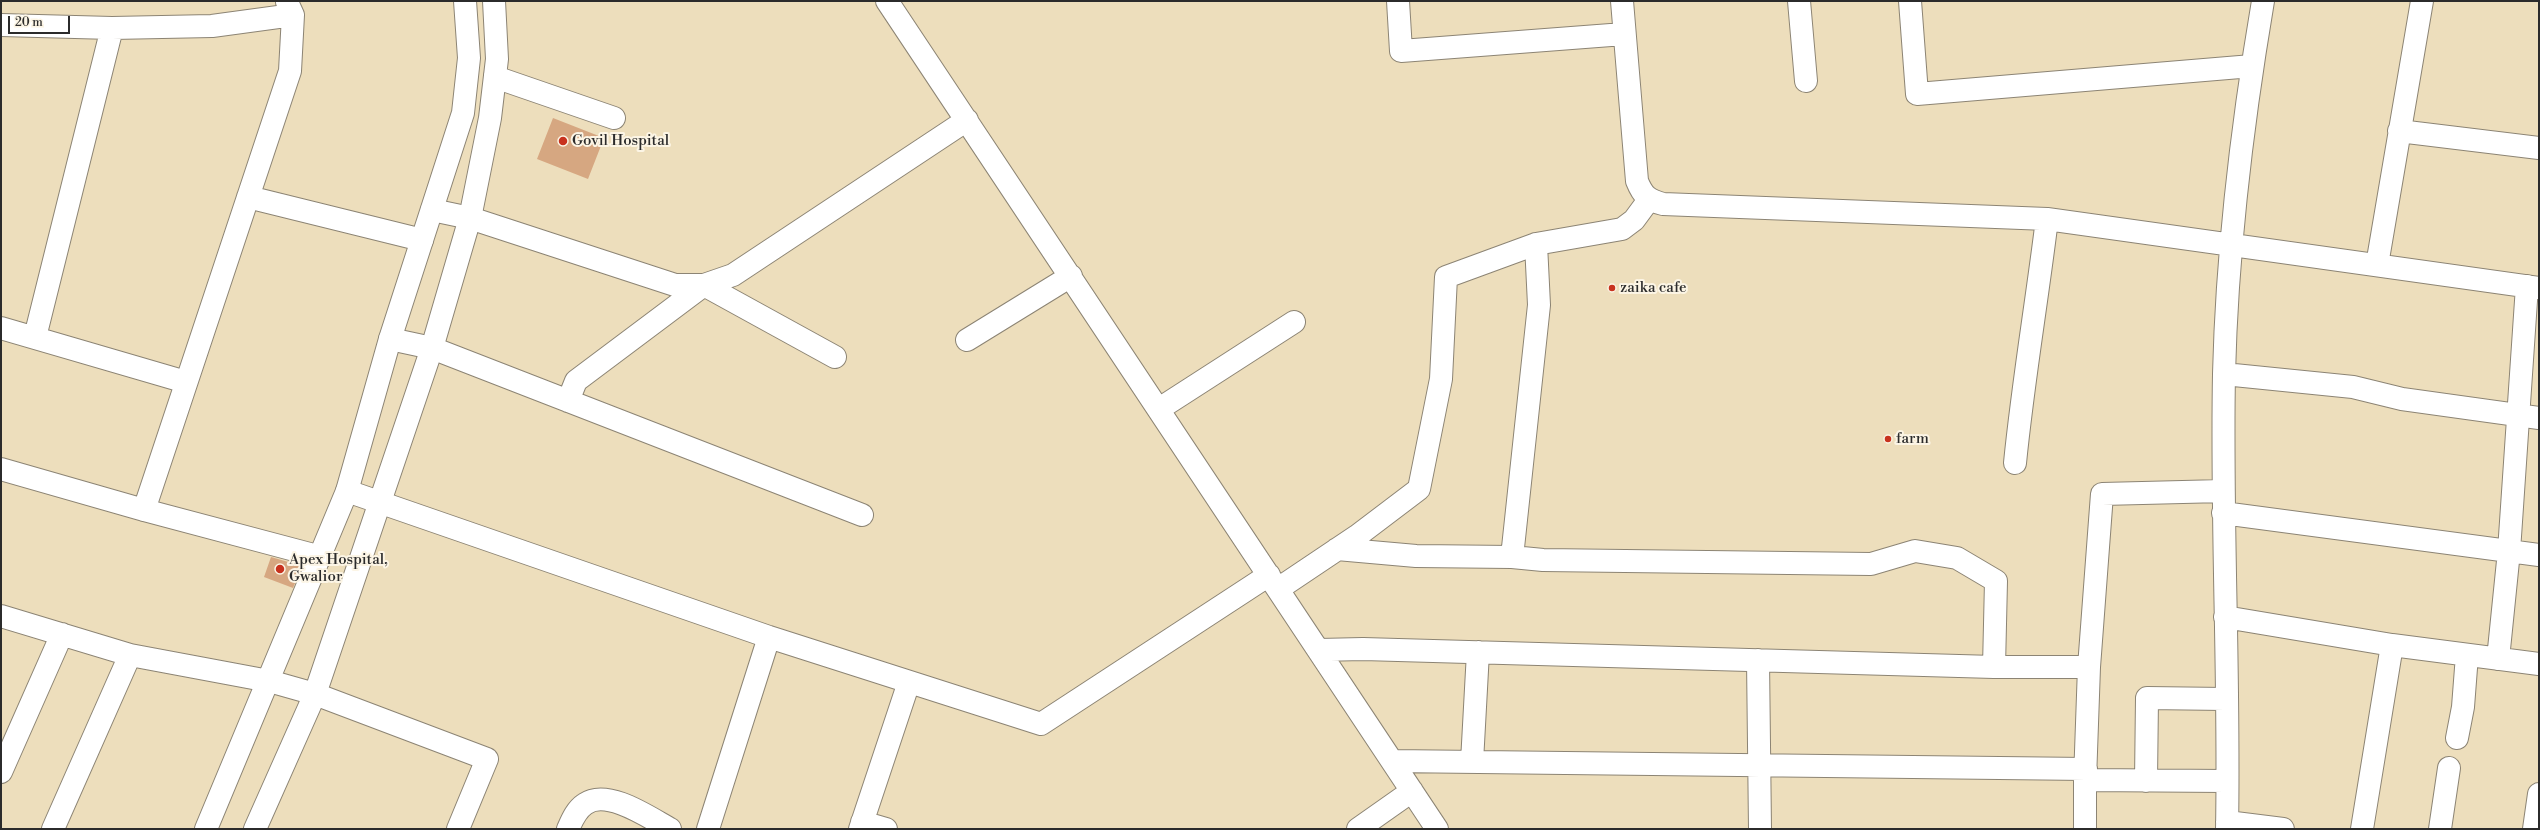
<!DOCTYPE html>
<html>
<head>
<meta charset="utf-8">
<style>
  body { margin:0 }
  #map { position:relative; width:2540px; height:830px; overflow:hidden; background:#eddebc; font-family:"Libre Bodoni",serif }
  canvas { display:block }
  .frame { position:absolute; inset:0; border:2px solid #2b2b2b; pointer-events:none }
  .scale { position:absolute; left:8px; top:16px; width:62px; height:18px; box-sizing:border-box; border:2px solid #2b2b2b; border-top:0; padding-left:5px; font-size:12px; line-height:14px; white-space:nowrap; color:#2b2b2b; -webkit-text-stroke:3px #fcf5e5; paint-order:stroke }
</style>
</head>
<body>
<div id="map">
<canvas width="2540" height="830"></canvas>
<div class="frame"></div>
<div class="scale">20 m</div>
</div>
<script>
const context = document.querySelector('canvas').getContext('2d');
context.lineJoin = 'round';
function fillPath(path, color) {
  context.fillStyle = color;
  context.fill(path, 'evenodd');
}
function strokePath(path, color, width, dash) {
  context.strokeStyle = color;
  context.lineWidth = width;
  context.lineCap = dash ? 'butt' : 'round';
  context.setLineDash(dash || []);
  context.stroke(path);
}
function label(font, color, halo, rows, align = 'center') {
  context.font = font + ' "Libre Bodoni",serif';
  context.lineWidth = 4;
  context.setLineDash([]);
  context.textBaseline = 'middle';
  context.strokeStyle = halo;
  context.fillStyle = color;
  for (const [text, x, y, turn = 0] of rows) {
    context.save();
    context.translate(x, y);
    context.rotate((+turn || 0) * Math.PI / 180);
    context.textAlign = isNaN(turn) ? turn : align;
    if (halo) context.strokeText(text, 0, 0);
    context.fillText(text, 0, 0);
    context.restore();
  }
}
const building = new Path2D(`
  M553,118L604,138L588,179L537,159Z
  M271,557L302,566L293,588L264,577Z`);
const minor = new Path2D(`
  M887,1L1437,829
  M1398,1L1401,51L1624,34
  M1622,1L1637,181C1643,196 1648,200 1663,204L2047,219L2539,288
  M1799,1L1806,81
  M1910,1L1917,94L2252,66
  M1,25L112,28L212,26L293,15L287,2
  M495,77L614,118
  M2399,131L2539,148
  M248,197L422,240
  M432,210L470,218L675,285H704L733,275L967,120
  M2377,265L2422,1
  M1,328L186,382
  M35,337L112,28
  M390,339L432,348L862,515
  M967,340L1071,276
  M2224,374L2353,387L2402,399L2539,418
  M568,401L576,381L704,285L835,357
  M1159,409L1294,322
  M2015,463C2023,382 2037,301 2047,219
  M1,469L144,510L321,557
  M347,491L769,637L1041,724L1269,575
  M144,510L290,71L293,15
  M2223,513L2539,555
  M1337,549L1416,556L1512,557
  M1278,589L1357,536L1419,489L1441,379L1446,277L1536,244L1622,229L1634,220L1648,201
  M1,616L130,655L269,681L315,694L487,759L458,829
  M2225,617L2392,645L2539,664
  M1319,650L1363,649L1994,667L1996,581L1957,558L1915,551L1871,564L1543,560L1512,557L1539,305L1536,244
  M2498,659L2509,551L2527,286
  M1758,660L1760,829
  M1994,667H2089L2102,494L2223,491
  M2089,667L2085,780L2226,781
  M2457,738L2463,707L2467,655
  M1392,761L2086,769
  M1472,762L1478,652
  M1,772L62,634
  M2146,781L2147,698L2225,699
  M862,822L886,829
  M2227,822L2283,829
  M53,829L130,655
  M568,829C572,820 576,810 585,804C607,788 650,818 670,829
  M708,829L769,637
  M860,829L909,682
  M1358,829L1412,791
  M2085,829V780
  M2227,829C2230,677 2221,526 2224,374C2227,249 2242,125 2263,1
  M2362,829L2392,645
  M2440,829L2449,768
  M2534,829L2539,794`);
const major = new Path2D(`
  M206,829L347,491L390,339L463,113L469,58L465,1
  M255,829L315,694L432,348L470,218L490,118L497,59L494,1`);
const markers = [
  [563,141,5,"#c8321e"],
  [1612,288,4,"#c8321e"],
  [1888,439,4,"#c8321e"],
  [280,569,5,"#c8321e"]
];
const poiNames = [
  ["Govil Hospital",572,141],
  ["zaika cafe",1620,288],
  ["farm",1896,439],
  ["Apex Hospital,",289,560],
  ["Gwalior",289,577]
];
fillPath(building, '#d6a781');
strokePath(minor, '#8c8474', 24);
strokePath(major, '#8c8474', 24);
strokePath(minor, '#fff', 22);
strokePath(major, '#fff', 22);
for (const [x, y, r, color] of markers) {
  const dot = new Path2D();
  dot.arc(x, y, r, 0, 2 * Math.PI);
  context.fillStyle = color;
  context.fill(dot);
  strokePath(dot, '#fcf5e5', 1.5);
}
label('15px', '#2b2b2b', '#fcf5e5', poiNames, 'left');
</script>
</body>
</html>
